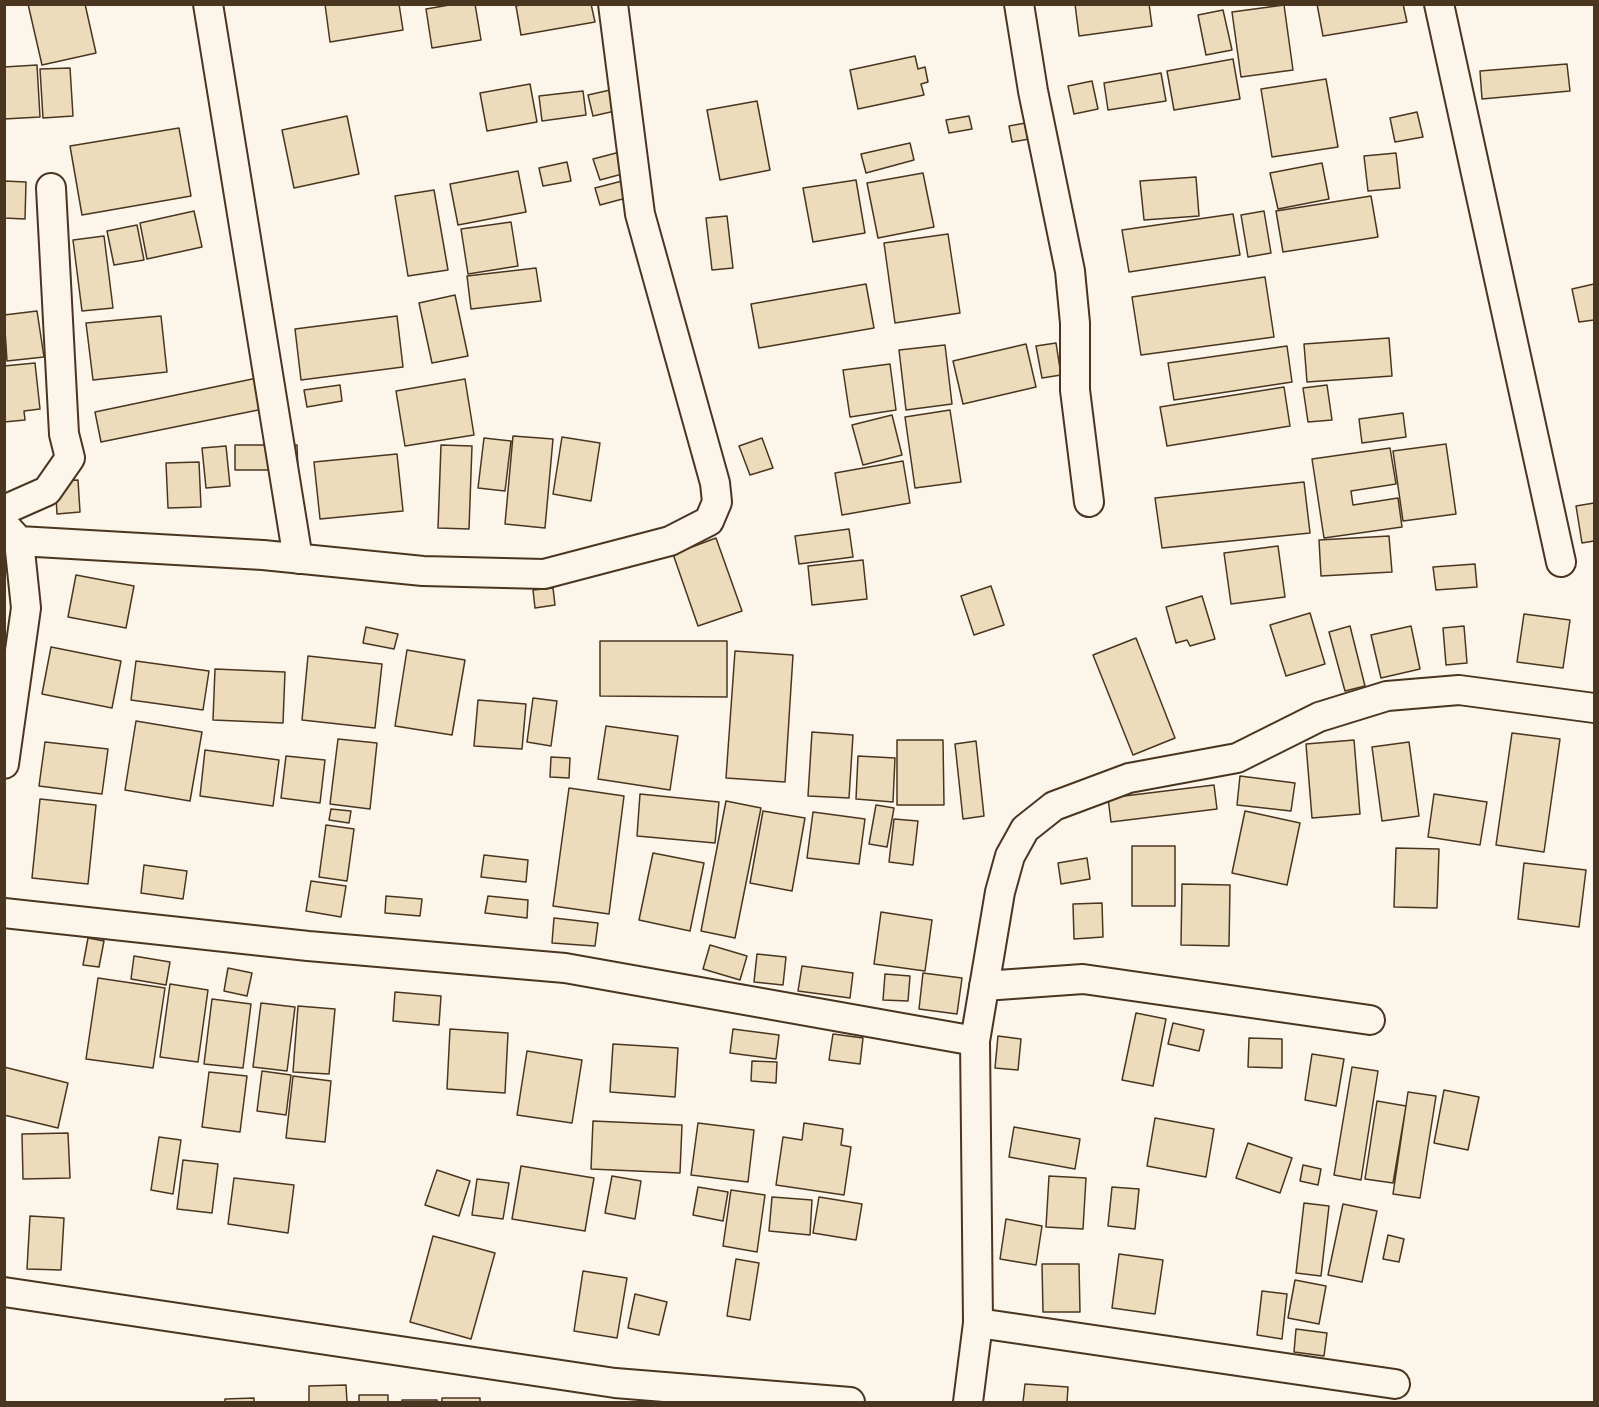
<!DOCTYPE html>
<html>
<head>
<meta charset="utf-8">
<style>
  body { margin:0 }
  #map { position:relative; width:1599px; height:1407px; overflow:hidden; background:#fbf6e9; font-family:"Space Grotesk",sans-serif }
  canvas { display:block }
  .frame { position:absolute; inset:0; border:6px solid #4a3520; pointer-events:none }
</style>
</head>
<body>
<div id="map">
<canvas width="1599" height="1407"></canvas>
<div class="frame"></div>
</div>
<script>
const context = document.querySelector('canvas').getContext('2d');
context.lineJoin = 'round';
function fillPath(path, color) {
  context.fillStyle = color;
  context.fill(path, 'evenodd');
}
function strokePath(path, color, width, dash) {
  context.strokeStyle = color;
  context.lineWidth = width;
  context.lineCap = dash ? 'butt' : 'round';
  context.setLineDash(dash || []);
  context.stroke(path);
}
const building = new Path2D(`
  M28,4H85L96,53L42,65Z
  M325,4H399L403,30L330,42Z
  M455,4H475L481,40L432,48L426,9Z
  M524,4H591L595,22L521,35L516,6Z
  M1075,4H1149L1152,26L1079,36Z
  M1317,4H1403L1407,22L1323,36Z
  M1284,5L1293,70L1241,77L1232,12Z
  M1223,10L1232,50L1206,55L1198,15Z
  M915,56L918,69L925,67L928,82L921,84L924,95L858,109L850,70Z
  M1233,59L1240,99L1174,110L1167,71Z
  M1567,64L1570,91L1482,99L1480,71Z
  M37,65L40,117L4,119V67Z
  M70,68L73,116L43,118L40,69Z
  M1161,73L1166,101L1108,110L1104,83Z
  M1326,79L1338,147L1272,157L1261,89Z
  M1092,81L1098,109L1074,114L1068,86Z
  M530,84L537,122L487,131L480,93Z
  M610,90L615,111L593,116L588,95Z
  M583,91L586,115L542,121L539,96Z
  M757,101L770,170L720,180L707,110Z
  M1417,112L1423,137L1395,142L1390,118Z
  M347,116L359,174L294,188L282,130Z
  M969,116L972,129L949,133L946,120Z
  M1031,122L1035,138L1012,142L1009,126Z
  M179,128L191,196L82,215L70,146Z
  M910,143L914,160L866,173L861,154Z
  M620,152L626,173L600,180L593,159Z
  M1396,153L1400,188L1368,191L1364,156Z
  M567,162L571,181L543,186L539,168Z
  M1322,163L1329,199L1278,209L1270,173Z
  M518,171L526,212L458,225L450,184Z
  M923,173L934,227L878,238L867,183Z
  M1196,177L1199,216L1144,220L1140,181Z
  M626,180L630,197L600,205L595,188Z
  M856,180L865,233L813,242L803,188Z
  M4,181L26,182L25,219L4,218Z
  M434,190L448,270L408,276L395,196Z
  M1371,196L1378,237L1283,252L1276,211Z
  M194,211L202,247L147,259L140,223Z
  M1264,211L1271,253L1248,257L1241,215Z
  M1233,214L1240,255L1129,272L1122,230Z
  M727,216L733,268L712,270L706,218Z
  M511,222L518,266L468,274L461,229Z
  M137,225L144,260L114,265L107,231Z
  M948,234L960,313L895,323L884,243Z
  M104,236L113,308L82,311L73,240Z
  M536,268L541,301L471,309L467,276Z
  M1265,277L1274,337L1141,355L1132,297Z
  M866,284L874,328L759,348L751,304Z
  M1594,284V320L1579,322L1572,289Z
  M455,295L468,356L432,363L419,303Z
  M37,311L44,357L7,361L4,315Z
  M161,316L167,372L93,380L86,323Z
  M397,316L403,367L301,380L295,329Z
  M1389,338L1392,376L1307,382L1304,344Z
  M1056,343L1061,375L1042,378L1036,346Z
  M1026,344L1036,387L963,404L953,361Z
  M945,345L952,404L906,410L899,350Z
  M1287,346L1292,382L1174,400L1168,363Z
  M35,363L40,409L24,411L25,420L4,422V366Z
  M890,364L896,410L850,417L843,370Z
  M257,378L263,409L101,442L95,412Z
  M465,379L474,435L405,446L396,391Z
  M340,385L342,401L307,407L304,390Z
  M1327,385L1332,420L1308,422L1303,388Z
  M1284,387L1290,426L1167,446L1160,407Z
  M950,410L961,482L915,488L905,417Z
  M1403,413L1406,437L1362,443L1359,419Z
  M892,415L902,455L863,465L852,425Z
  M513,436L553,439L545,528L505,524Z
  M562,437L600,443L591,501L553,494Z
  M484,438L511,441L505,491L478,488Z
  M762,438L773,468L750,475L739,446Z
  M1446,444L1456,514L1403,521L1393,451Z
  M235,445H297L298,470H235Z
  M441,445L472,446L469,529L438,528Z
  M226,446L230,486L206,488L202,448Z
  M1390,448L1396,484L1351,491L1353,505L1398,498L1402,527L1324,538L1312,459Z
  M397,454L403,511L320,519L314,462Z
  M903,461L910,503L842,515L835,473Z
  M199,462L201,507L168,508L166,463Z
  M78,480L80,512L57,514L55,481Z
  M1304,482L1310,533L1162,548L1155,498Z
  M1594,503V541L1582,543L1576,506Z
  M849,529L853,557L799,564L795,536Z
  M1389,536L1392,572L1321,576L1319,540Z
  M716,538L742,611L698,626L673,554Z
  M1278,546L1285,597L1231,604L1224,553Z
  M863,560L867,599L812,605L808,566Z
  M1475,564L1477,587L1436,590L1433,567Z
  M76,575L134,586L126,628L68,617Z
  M991,586L1004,625L974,635L961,596Z
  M553,588L555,605L535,608L533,590Z
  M1202,596L1215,639L1190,646L1187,640L1176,643L1166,607Z
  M1310,613L1325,664L1286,676L1270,625Z
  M1524,614L1570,620L1563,668L1517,662Z
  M1350,626L1365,686L1345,691L1329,632Z
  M1411,626L1420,669L1381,678L1371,635Z
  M1464,626L1467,663L1446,665L1443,628Z
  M366,627L398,634L394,649L363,643Z
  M1136,638L1175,738L1133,755L1093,655Z
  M600,641H727V697L600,696Z
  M51,647L121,661L112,708L42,694Z
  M407,650L465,660L452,735L395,726Z
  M735,651L793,655L785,782L726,778Z
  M308,656L382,664L375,728L302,720Z
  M136,661L209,671L203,710L131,700Z
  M215,669L285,672L283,723L213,720Z
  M533,698L557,701L551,746L527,742Z
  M478,700L526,704L522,749L474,746Z
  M136,721L202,732L190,801L125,790Z
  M606,726L678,736L670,790L598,779Z
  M812,732L853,735L849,798L808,796Z
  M1512,733L1560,739L1544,852L1496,845Z
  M338,739L377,743L370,809L330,804Z
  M897,740H943L944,805H897Z
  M1354,740L1360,814L1312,818L1306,744Z
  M976,741L984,816L963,819L955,744Z
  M45,742L108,749L102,794L39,786Z
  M1409,742L1419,816L1382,821L1372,747Z
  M205,750L279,760L273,806L200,796Z
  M286,756L325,760L320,803L281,798Z
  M858,756L895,758L893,802L856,799Z
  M551,757L570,758L569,778L550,777Z
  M1240,776L1295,783L1291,811L1237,805Z
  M1214,785L1217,809L1111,822L1108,798Z
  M569,788L624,796L609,914L553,906Z
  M640,794L719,802L715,843L637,836Z
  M1434,794L1487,802L1480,845L1428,837Z
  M40,799L96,805L88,884L32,878Z
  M726,801L761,808L735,938L701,931Z
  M876,805L894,808L887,847L869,844Z
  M331,809L351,811L349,823L329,820Z
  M763,811L805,818L792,891L750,883Z
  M1245,811L1300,823L1287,885L1232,873Z
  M813,812L865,819L859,864L807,858Z
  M894,819L918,821L913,865L889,862Z
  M326,825L354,829L347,881L319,877Z
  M1132,846H1175V906H1132Z
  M1396,848L1439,849L1437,908L1394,907Z
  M653,853L704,863L690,931L639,920Z
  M484,855L528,860L526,882L481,877Z
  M1087,858L1090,879L1061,884L1058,863Z
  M1524,863L1586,870L1579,927L1518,919Z
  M144,865L187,871L183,899L141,893Z
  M311,881L346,886L341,917L306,911Z
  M1182,884L1230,885L1229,946L1181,945Z
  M386,896L422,899L420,916L385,913Z
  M488,896L528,900L527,918L485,913Z
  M1102,903L1103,937L1074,939L1073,904Z
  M881,912L932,920L925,971L874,964Z
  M554,918L598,923L595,946L552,943Z
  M88,938L104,941L99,967L83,965Z
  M710,945L747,956L740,980L703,969Z
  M757,954L786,957L783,985L754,982Z
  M134,956L170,962L166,985L131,979Z
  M802,966L853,973L850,998L798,991Z
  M228,968L252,973L247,996L224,991Z
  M923,973L962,978L957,1014L919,1009Z
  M885,974L910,976L908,1001L883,1000Z
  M98,978L165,988L153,1068L86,1059Z
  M170,984L208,990L198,1062L160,1057Z
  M395,992L441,996L439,1025L393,1021Z
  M212,999L251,1004L243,1068L204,1064Z
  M261,1003L295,1007L287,1071L253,1067Z
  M298,1006L335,1009L329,1074L293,1072Z
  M1136,1013L1166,1019L1153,1086L1122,1080Z
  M1173,1023L1204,1030L1199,1051L1168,1044Z
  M450,1029L508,1033L505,1093L447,1089Z
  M733,1029L779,1035L776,1059L730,1053Z
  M833,1034L863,1038L860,1064L829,1060Z
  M998,1036L1021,1039L1018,1070L995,1068Z
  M1249,1038L1282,1039V1068L1248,1067Z
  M613,1044L678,1048L675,1097L610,1092Z
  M527,1051L582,1060L572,1123L517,1115Z
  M1312,1054L1344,1059L1336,1106L1305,1100Z
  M752,1061L777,1062L776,1083L751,1081Z
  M4,1067L68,1083L58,1128L4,1115Z
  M1352,1067L1378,1071L1361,1180L1334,1175Z
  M262,1071L291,1075L286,1115L257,1111Z
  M209,1072L247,1076L240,1132L202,1127Z
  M293,1076L331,1081L325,1142L286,1138Z
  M1444,1090L1479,1097L1468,1150L1434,1143Z
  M1408,1092L1436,1096L1420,1198L1393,1194Z
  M1377,1101L1406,1106L1393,1183L1365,1179Z
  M1155,1118L1214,1129L1206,1177L1147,1166Z
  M593,1121L682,1125L680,1173L591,1169Z
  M698,1123L754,1130L748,1182L691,1175Z
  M804,1123L843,1129L841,1145L851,1147L844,1195L776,1185L783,1137L802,1140Z
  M1014,1127L1080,1139L1075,1169L1009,1157Z
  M68,1133L70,1178L23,1179L22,1134Z
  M159,1137L181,1140L173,1194L151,1190Z
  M1248,1143L1292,1158L1280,1193L1236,1178Z
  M183,1160L218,1164L212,1213L177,1209Z
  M1303,1165L1321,1169L1318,1185L1300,1181Z
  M521,1166L594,1178L585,1231L512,1219Z
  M437,1170L470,1181L459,1216L425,1205Z
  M612,1176L641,1181L635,1219L605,1213Z
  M1049,1176L1086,1178L1083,1229L1046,1227Z
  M234,1178L294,1185L288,1233L228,1224Z
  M477,1179L509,1183L503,1219L472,1215Z
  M698,1187L728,1192L723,1221L693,1215Z
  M1112,1187L1139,1189L1135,1229L1108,1226Z
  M731,1190L765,1195L757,1252L723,1246Z
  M772,1197L812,1200L810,1235L769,1231Z
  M819,1197L862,1204L856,1240L813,1233Z
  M1304,1203L1329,1206L1321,1276L1296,1273Z
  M1343,1204L1377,1211L1362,1282L1328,1275Z
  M30,1216L64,1218L61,1270L27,1269Z
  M1006,1219L1042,1226L1036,1265L1000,1259Z
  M1388,1235L1404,1239L1399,1262L1383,1259Z
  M433,1236L495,1253L471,1339L410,1322Z
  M1119,1254L1163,1260L1155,1314L1112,1308Z
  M736,1259L759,1263L750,1320L727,1316Z
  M1042,1264H1079L1080,1312H1043Z
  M583,1271L627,1278L617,1338L574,1331Z
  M1295,1280L1326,1286L1319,1324L1288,1318Z
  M1262,1291L1287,1294L1282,1339L1257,1335Z
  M635,1294L667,1302L659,1335L628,1328Z
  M1296,1329L1327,1333L1324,1356L1294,1352Z
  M1025,1384L1068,1387L1067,1402H1023Z
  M346,1385L347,1402H309V1386Z
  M359,1395H388V1402H359Z
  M254,1398V1402H225V1399Z
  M442,1398H480V1402H442Z
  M402,1400H437V1402H402Z`);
const minor = new Path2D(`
  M208,4L298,559
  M1019,4L1033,91L1070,271L1075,323V390L1089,502
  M1439,4L1561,562
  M4,510L47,491L70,458L64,434L51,188
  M19,541L263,555L423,571L544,574L670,541L709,521L717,502L715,483L640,214L613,4
  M4,764L26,608L19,541L8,529
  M4,913L308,946L565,968L975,1041
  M984,986L1083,979L1370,1020
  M4,1292L615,1383L850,1402
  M978,1323L975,1041L1000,892L1010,856L1025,829L1054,806L1129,778L1237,758L1319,717L1387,696L1459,690L1594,708
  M968,1402L978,1323L1395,1384`);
fillPath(building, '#ecdcbc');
strokePath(building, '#4a3520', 1.5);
strokePath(minor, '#4a3520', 32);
strokePath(minor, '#fbf6e9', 28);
</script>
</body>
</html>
